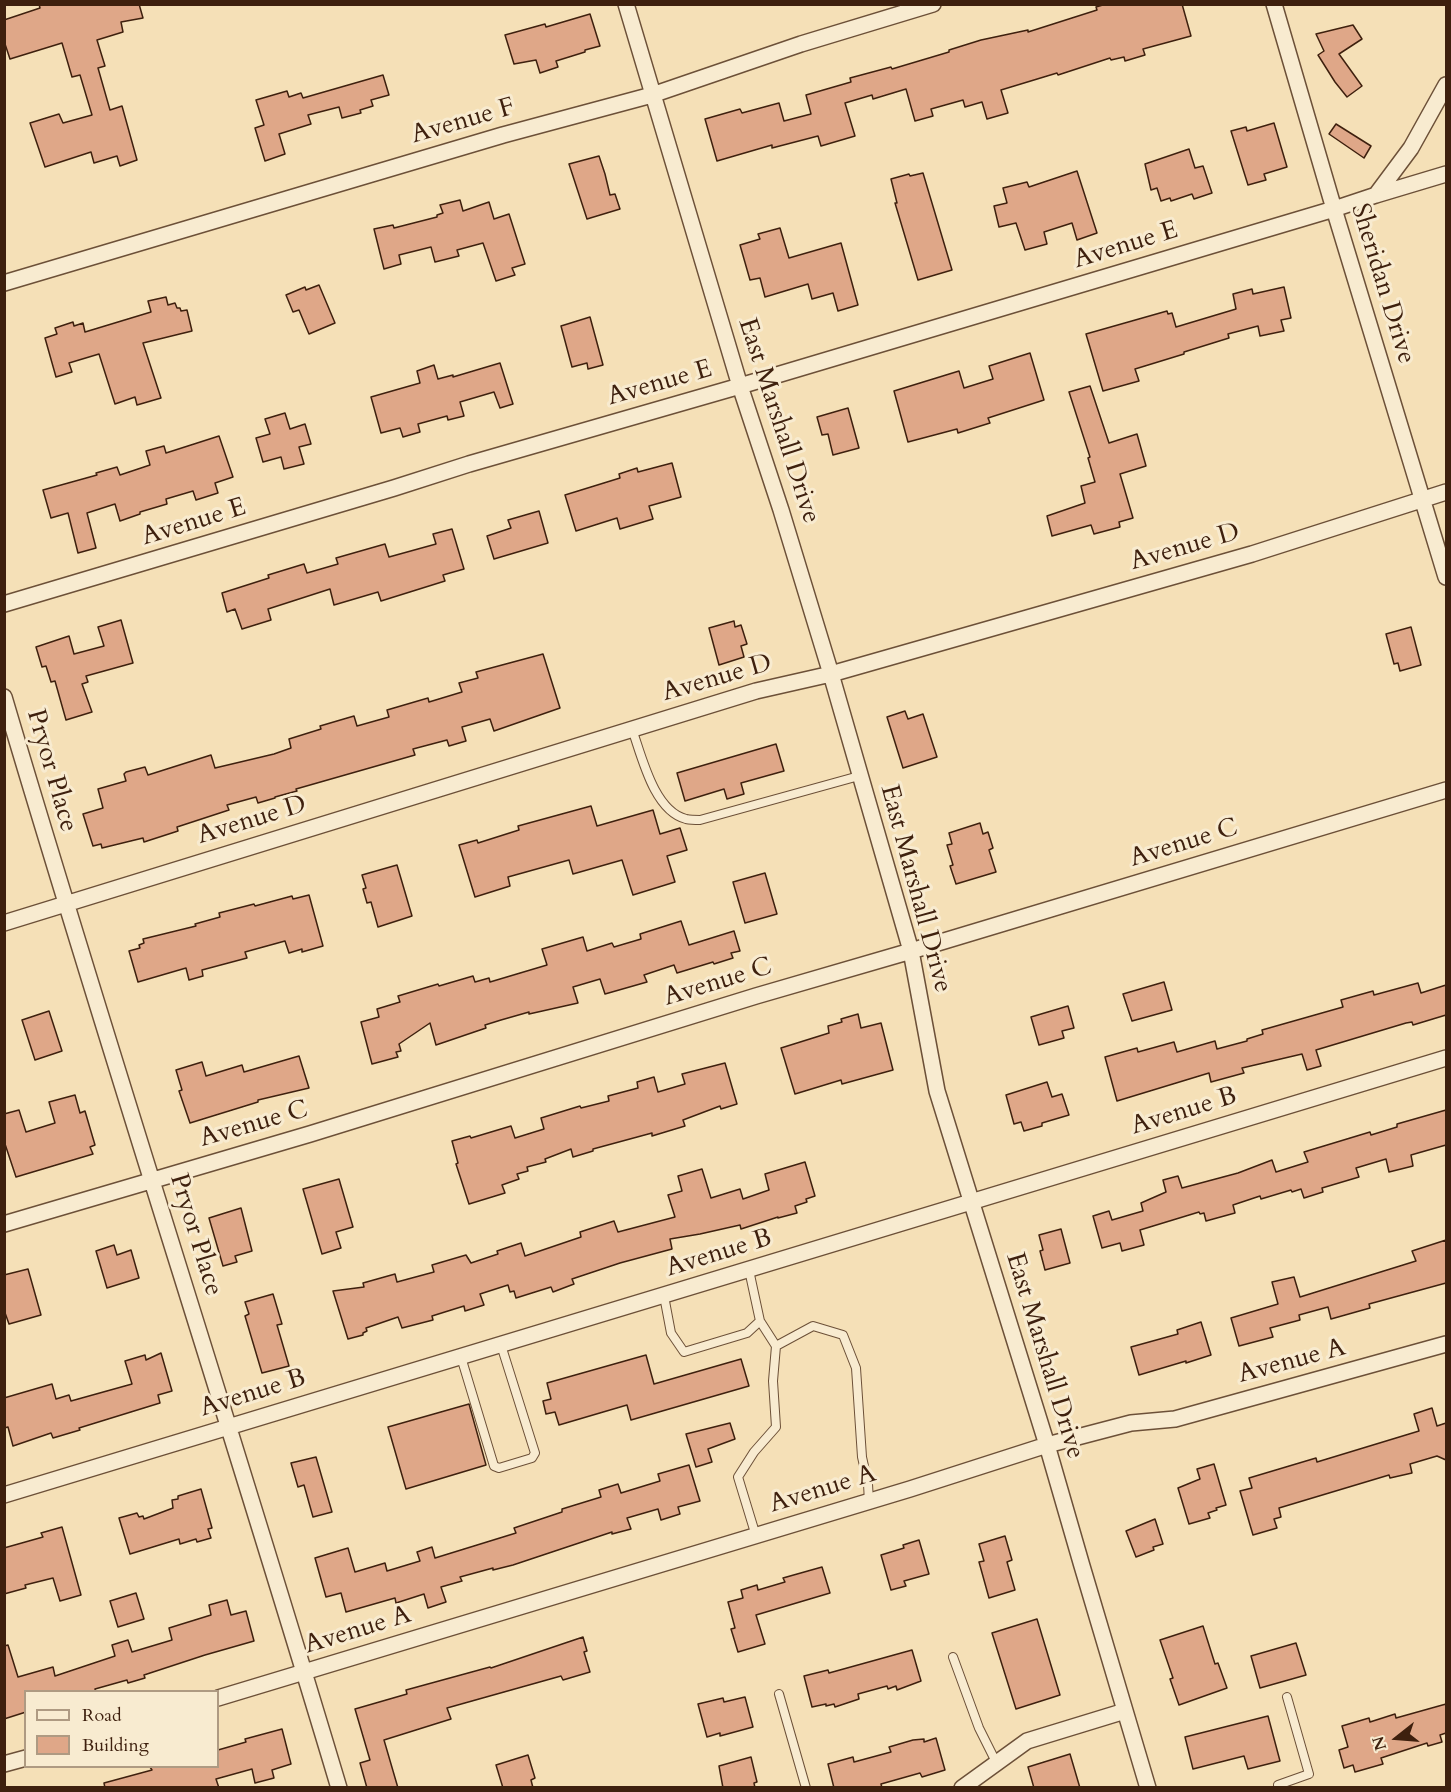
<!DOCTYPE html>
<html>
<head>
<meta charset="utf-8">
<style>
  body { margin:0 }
  #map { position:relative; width:1451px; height:1792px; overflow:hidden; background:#f5e0b7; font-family:Cardo,serif }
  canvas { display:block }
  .frame { position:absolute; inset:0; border:6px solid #3e200e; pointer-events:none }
  .legend { position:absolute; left:24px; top:1690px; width:195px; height:78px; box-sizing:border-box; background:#f8ebd0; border:2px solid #ae9a82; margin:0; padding:8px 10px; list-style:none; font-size:18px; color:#3e200e }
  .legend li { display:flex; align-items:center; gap:12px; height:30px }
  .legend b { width:30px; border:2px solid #ae9a82 }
  .north { position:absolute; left:1367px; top:1708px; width:60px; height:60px; -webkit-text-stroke:4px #f8ebd0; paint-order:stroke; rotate:253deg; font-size:16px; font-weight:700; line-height:24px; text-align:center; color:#3e200e }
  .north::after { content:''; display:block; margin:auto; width:21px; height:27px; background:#3e200e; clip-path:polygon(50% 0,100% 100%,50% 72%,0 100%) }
</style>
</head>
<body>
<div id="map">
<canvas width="1451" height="1792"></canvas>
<div class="frame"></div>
<ul class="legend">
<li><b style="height:8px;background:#f8ebd0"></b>Road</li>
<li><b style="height:16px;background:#dfa788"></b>Building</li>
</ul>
<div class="north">N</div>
</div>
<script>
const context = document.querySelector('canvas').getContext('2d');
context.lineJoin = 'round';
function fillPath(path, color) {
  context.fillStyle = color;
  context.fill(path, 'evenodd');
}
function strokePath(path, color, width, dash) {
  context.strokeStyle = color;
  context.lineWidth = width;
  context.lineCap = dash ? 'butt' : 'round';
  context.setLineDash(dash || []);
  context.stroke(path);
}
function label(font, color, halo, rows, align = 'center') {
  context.font = font + ' Cardo,serif';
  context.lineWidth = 6;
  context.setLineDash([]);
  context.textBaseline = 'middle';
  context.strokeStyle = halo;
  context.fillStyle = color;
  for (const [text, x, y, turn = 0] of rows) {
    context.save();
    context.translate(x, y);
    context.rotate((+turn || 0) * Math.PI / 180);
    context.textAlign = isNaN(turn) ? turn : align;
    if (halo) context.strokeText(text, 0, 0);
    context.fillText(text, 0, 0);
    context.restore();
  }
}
const building = new Path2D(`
  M39,4H139L143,18L121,22L123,32L97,40L105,66L98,68L110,110L122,106L137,160L120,166L117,156L94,163L91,152L45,167L30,123L59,114L63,123L92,115L80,75L72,77L62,43L10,59L4,41V20L40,8Z
  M1106,4H1182L1191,36L1143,49L1145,55L1125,61L1124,57L1111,60L1110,58L1058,75L1057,73L1001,90L1008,113L987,119L982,102L965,107L963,100L931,109L933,116L915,121L906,89L873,99L872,95L845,103L855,136L821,146L818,136L772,148V145L717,161L705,119L740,109L742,113L779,103L784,121L811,114L806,95L851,82L850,78L891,67L892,69L949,52V50L981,40L1028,30V32L1097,10L1096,7Z
  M590,14L600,46L585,50V52L556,61L558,67L540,73L536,60L514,64L505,35L545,24L546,27Z
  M1353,25L1362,39L1339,54L1362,86L1347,97L1335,82L1318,55L1324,51L1316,34Z
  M383,75L389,95L371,100L373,106L360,110L361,113L342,118L339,107L308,115L311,124L279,134L285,154L265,161L255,128L264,125L256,100L287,91L289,97L301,93L303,98Z
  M1274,123L1287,167L1264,174L1266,180L1248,185L1231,131L1246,127L1247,131Z
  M1336,124L1371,146L1364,158L1329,134Z
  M1189,149L1195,168L1203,166L1212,193L1194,199L1192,194L1171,201L1170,198L1161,201L1157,188L1151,190L1145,164Z
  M599,156L605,174L610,195L615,194L620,209L587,219L569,164Z
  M1077,171L1097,233L1077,240L1072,223L1044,232L1047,244L1025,250L1016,223L999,227L994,206L1007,203L1003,188L1027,182L1029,187Z
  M923,173L952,270L918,280L895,203H897L891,179L909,174L910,176Z
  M460,200L463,211L489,202L494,219L509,214L525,264L512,268L515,275L496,281L483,243L457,250L459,256L435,262L431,247L399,255L401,264L384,269L374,229L393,225L394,228L437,217V215L443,213L440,205Z
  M780,228L789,258L841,243L858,305L838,311L833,293L812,299L808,284L765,297L760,278L750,280L740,245L760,239L758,234Z
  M319,285L335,323L309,334L299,310L293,312L286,295L305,287L306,290Z
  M1284,287L1291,318L1281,320L1284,331L1260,336L1258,326L1228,334L1229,338L1184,352V354L1135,369L1139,381L1103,391L1086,334L1167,311L1168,314L1172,313L1176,327L1236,309L1233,294L1252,289L1253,294Z
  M166,297L168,305L175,303L177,308H180L181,311L187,310L192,331L143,343L161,398L137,405L135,397L115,404L99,354L69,363L72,372L56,377L45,338L57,334L55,328L73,322L74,326L83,323L85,332L151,312L148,301Z
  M590,317L603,365L588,369L587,363L572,367L561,326Z
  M1030,353L1044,400L988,418L990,423L958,433L957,429L908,442L894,391L959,371L964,388L993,379L989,366Z
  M500,363L513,404L500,408L494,392L460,402L464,416L448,420L447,416L418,424L420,432L403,437L400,428L381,433L371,397L420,383L417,371L434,365L438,379L453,375V377Z
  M1090,386L1109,443L1137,434L1146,466L1120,474L1133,518L1119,522L1120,527L1094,534L1091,525L1052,536L1047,516L1085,503L1081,486L1095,482L1088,458L1090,457L1069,392Z
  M848,408L859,448L833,455L828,434L822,435L817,417Z
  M285,413L290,429L305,424L311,444L299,447L304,464L284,469L281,457L263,462L256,438L270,434L265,419Z
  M219,436L233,477L215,483L218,493L196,500L193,491L166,499L167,504L140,512V514L120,521L115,504L87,513L96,548L78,553L68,513L51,518L43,490L97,475L96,473L117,467L120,475L150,465L146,451L164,446L166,453Z
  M672,463L681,497L649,506L653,519L620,529L617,518L576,531L565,495L620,478L619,474L637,468L638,472Z
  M539,511L548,543L494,559L487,536L511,528L508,520Z
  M452,529L464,569L443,575L445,581L381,601L378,592L334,605L330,589L268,609L271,620L242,629L235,609L227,612L222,593L269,578L268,575L304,564L307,573L338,564L336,558L385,544L389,557L436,544L433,534Z
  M121,620L133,663L86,676L88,682L82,684L92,712L66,720L55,681L51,682L46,666L42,667L36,647L69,636L74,654L104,646L98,627Z
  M734,621L735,627L741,625L747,644L741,646L744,657L719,665L709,628Z
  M1411,627L1421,665L1400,671L1398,663L1394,664L1386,634Z
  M543,654L560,708L494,731L490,719L462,727L466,741L449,746L447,740L413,749L415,755L296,789L297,791L275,797V798L258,803L256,797L227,805L229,810L177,827L178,831L144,842L143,838L102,848L101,844L93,846L83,814L103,808L98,789L126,781L124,774L126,772L145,767L148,775L211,755L215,768L274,754L291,748L289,739L321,729L320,726L354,716L357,726L389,717L387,710L428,698L429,702L462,692L459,683L478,678L476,672Z
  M905,711L908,719L923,714L937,757L903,768L887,717Z
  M776,744L784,771L741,783L744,794L727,799L724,789L685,801L677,773Z
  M591,806L597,826L653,810L660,834L680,828L687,850L667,856L675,882L633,895L622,860L573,874L569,860L508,877L510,886L475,897L459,845L477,840L478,843L519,830L518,826Z
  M980,823L983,834L988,832L993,848L989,850L996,872L956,884L950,866L953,865L947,845L952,844L949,833Z
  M397,865L412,916L378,927L371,902L367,903L363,889L366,888L362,875Z
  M765,873L777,914L745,923L733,882Z
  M309,895L323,946L302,952V949L289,953L285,941L245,952L247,958L202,970L203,976L189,980L186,968L138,982L129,951L140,948L139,945L144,943L143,939L196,926L195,924L220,917L219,913L254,904L255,906L292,896L293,899Z
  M681,921L689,945L734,931L740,951L731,953L733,958L714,964L713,962L677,973L674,965L644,975L647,982L605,994L600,979L573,987L578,1003L529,1014V1012L501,1020L485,1025L486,1028L436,1045L430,1023L399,1044L401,1051L396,1052L398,1057L372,1064L361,1022L379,1017L377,1009L400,1002L398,996L438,984L439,986L473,976L475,982L489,978L490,982L547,965L542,949L583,937L587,951L612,943L614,947L641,939L640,934Z
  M1164,982L1172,1010L1132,1021L1123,994Z
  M1418,983L1421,993L1446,985V1015L1413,1025L1412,1022L1406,1023L1316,1050L1321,1066L1307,1070L1302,1054L1242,1068L1244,1073L1211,1082L1209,1073L1117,1101L1105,1057L1137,1048L1138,1052L1174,1042L1177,1052L1215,1041L1217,1049L1247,1041V1039L1263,1034L1262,1030L1343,1007L1341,1000L1373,991L1374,995Z
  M1068,1006L1074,1028L1062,1031L1064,1038L1039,1045L1031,1017Z
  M49,1011L62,1051L35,1060L22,1020Z
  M858,1014L861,1028L881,1023L893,1070L842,1084L841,1080L795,1094L781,1048L829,1033L828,1026L842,1022L841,1019Z
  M299,1056L309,1088L258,1100V1102L190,1123L179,1091L182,1090L176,1070L202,1062L206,1076L242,1065L244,1072Z
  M725,1063L737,1104L721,1109L720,1106L683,1120L685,1126L652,1136V1133L593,1149V1151L573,1157L571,1149L545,1159L546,1162L527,1167L528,1171L517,1174L519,1179L502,1185L505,1193L469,1204L456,1164L458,1163L452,1141L470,1136L471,1138L511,1126L515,1138L544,1129L541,1118L580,1106L581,1108L609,1101L608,1096L638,1088L637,1082L654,1077L658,1092L685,1084L682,1074Z
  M1047,1082L1052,1097L1062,1094L1069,1115L1042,1123V1126L1024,1131L1021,1122L1014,1124L1006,1095Z
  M75,1095L80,1113L85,1111L95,1145L90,1147L93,1154L16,1177L4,1141V1114L19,1110L26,1132L55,1123L49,1102Z
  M1446,1110V1145L1411,1155L1413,1166L1389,1172L1386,1159L1356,1168L1359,1177L1322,1188L1323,1192L1304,1198L1301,1189L1292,1192L1291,1190L1261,1199L1260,1196L1233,1205L1235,1213L1206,1221L1204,1213L1200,1214L1199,1212L1140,1230L1144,1245L1122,1251L1120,1243L1102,1248L1093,1216L1109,1211L1112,1220L1143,1211L1141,1203L1166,1192L1163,1180L1178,1176L1182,1188L1238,1173L1272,1160L1276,1172L1308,1162L1304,1152L1370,1132L1371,1135L1397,1127V1124Z
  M805,1162L815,1196L806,1199L807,1202L795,1206L797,1213L778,1218V1217L741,1229L740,1225L700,1234L670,1239L672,1249L620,1263L572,1279L574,1284L553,1292L551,1287L516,1298L514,1291L510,1292L508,1285L480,1294L484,1305L465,1311L464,1306L432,1316L433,1320L402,1328L398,1317L366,1328L367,1331L363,1333V1335L348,1339L333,1291L364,1287L363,1283L395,1274L397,1282L434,1272L432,1265L466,1255L471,1263L498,1254L497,1251L521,1243L525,1256L581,1237L580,1232L614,1221L618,1232L675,1217L668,1195L682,1191L678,1176L702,1169L711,1198L740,1189L743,1199L769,1190L765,1174Z
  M339,1179L353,1227L336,1232L341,1248L322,1254L303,1189Z
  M241,1208L252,1251L235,1256L237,1262L223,1266L209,1218Z
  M1061,1229L1070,1263L1045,1270L1040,1251L1043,1250L1039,1235Z
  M1446,1240V1283L1369,1304L1370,1308L1331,1319L1328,1307L1299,1315L1300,1320L1270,1328L1273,1337L1239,1346L1231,1318L1278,1304L1272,1282L1294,1277L1300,1297L1416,1261L1412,1251Z
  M114,1245L117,1255L131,1250L139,1278L107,1288L96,1251Z
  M28,1269L41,1315L9,1324L4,1310V1275Z
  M273,1294L282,1324L277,1325L289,1366L262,1373L245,1316L249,1314L245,1302Z
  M1201,1322L1211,1355L1186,1363V1361L1139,1375L1131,1347L1178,1334L1177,1330Z
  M161,1353L172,1391L158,1395L160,1403L79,1428L80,1430L53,1438L51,1433L13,1446L8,1427L4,1428V1398L52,1384L56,1399L69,1395L71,1401L132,1384L125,1361L145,1355L146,1360Z
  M646,1355L654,1384L741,1359L749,1386L631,1420L627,1405L559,1425L555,1412L546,1414L543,1401L551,1399L547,1383Z
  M469,1404L486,1465L406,1489L388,1427Z
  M1432,1408L1437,1426L1446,1423V1460L1437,1456L1410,1464L1412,1473L1390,1478L1389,1475L1279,1508L1281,1517L1274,1519L1277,1528L1253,1535L1240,1491L1252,1488L1249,1478L1316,1458L1317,1462L1419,1431L1414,1414Z
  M730,1423L735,1439L708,1449L712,1462L696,1467L686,1434Z
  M316,1457L332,1512L313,1517L304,1485L298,1487L291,1463Z
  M1214,1464L1226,1505L1216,1508L1217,1510L1208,1513L1210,1518L1189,1524L1178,1488L1200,1479L1197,1469Z
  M689,1465L700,1501L678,1507L680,1514L661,1520L658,1509L627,1518L631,1529L612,1534V1532L513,1565L493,1570V1568L460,1577L462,1581L441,1587L446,1602L428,1608L424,1594L396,1603L395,1598L346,1612L341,1593L326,1597L315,1558L348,1548L355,1572L385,1563L387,1571L420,1561L417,1552L432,1547L435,1558L516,1533L514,1528L562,1512V1509L601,1497L599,1490L618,1484L621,1493L660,1481L658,1474Z
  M201,1489L212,1528L208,1529L211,1538L197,1542L196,1539L180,1544L179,1539L130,1554L119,1518L137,1513L139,1517L143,1516L144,1519L173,1508L172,1500L178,1499V1496Z
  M1155,1519L1163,1544L1153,1547L1154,1550L1136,1557L1126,1531Z
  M62,1527L81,1595L60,1601L53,1578L25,1585L26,1588L4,1594V1548L43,1537L41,1533Z
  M1005,1536L1012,1560L1007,1562L1015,1590L989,1598L979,1562L984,1561L979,1544Z
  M919,1540L929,1574L904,1581L906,1586L891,1590L881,1555L904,1548L903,1545Z
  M822,1567L830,1593L756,1615L765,1644L738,1652L731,1629L735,1628L728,1602L743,1598L741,1590L757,1585L758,1590L785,1582L783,1578Z
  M136,1593L144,1619L118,1627L110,1601Z
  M227,1600L231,1615L246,1611L254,1641L205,1655L144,1675L145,1678L128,1683L127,1680L95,1689L96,1692H26V1712L4,1719V1646L8,1645L18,1677L53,1667L55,1676L115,1656L112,1645L128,1640L132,1652L172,1640L169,1628L211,1615L209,1605Z
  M1037,1619L1060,1695L1016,1709L992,1633Z
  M1203,1626L1215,1664L1218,1663L1227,1688L1179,1705L1170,1679L1173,1678L1160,1640Z
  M583,1637L587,1651L584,1652L590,1672L563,1680L561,1676L447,1708L451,1719L384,1740L398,1788H367L360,1763L370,1760L355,1709L407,1694L406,1690L490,1667L491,1668Z
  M1296,1643L1306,1675L1260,1688L1251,1656Z
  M912,1650L921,1681L897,1690L896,1686L888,1689L887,1686L858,1694L859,1699L835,1707L834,1704L826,1706V1704L812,1707L804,1676L828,1670L829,1673Z
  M745,1697L753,1727L720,1736V1733L707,1737L698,1704L723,1698L724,1702Z
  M1446,1704V1733L1440,1735L1442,1742L1428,1746L1427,1743L1381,1758L1383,1764L1355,1772L1353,1765L1344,1768L1339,1750L1348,1747L1342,1726L1369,1718L1370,1722L1395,1714L1396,1718Z
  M1268,1716L1280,1761L1248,1769L1244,1756L1193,1769L1185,1737Z
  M282,1729L291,1764L272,1770L274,1778L255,1783L252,1769L216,1779L219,1788H105L104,1783L152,1770L150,1767H218V1750L246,1742L245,1739Z
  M936,1738L945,1770L922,1777L920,1773L881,1784L882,1788H834L828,1764L853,1757L854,1762L891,1752L889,1747L913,1740L924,1739V1742Z
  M1070,1754L1080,1788H1034L1028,1767Z
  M528,1755L535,1778L531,1780L533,1788H503L496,1765Z
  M751,1757L757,1782L754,1783L755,1788H723L719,1766Z`);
const lane = new Path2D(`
  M632,729C642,757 654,811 686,819C691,820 696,820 700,820L859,776
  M664,1296L671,1333L684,1352L747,1333L760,1321L749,1270
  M776,1346L813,1326L843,1335L856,1368L862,1457L868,1484L869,1502
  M461,1357L494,1466L499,1468L532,1458L535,1453L501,1345
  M756,1536L738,1477L754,1452L776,1427L773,1381L776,1346L760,1321
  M953,1657L979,1728L996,1762
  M779,1694L806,1788
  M1279,1788L1278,1785L1309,1774L1287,1697`);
const street = new Path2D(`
  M626,4L740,386L781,510L831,674L911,951L937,1091L1047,1445L1082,1566L1148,1788
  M1274,4L1334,209L1446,577
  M1376,195L1446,174
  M4,283L503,135L652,95L801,44L933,4
  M4,604L394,488L469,464L740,386L1334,209L1376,195L1411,148L1446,85
  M4,697C112,1062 230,1423 339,1788
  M4,923L756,691L831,674L1252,554L1446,492
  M4,1224L310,1134L756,996L911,951L1446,790
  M4,1495L1446,1058
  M218,1698L910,1489L1047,1445L1131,1423L1175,1419L1446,1344
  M4,1764L26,1758
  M962,1788L1027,1741L1125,1711`);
const streetNames = [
  ["Avenue F",463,122,-16],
  ["Avenue E",1126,246,-17],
  ["Sheridan Drive",1382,284,73],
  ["Avenue E",660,384,-16],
  ["East Marshall Drive",778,421,72],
  ["Avenue E",194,523,-17],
  ["Avenue D",1185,548,-16],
  ["Avenue D",717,679,-16],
  ["Pryor Place",51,771,74],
  ["Avenue D",252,821,-17],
  ["Avenue C",1184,844,-17],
  ["East Marshall Drive",915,889,75],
  ["Avenue C",718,983,-17],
  ["Avenue B",1184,1112,-17],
  ["Avenue C",254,1125,-16],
  ["Pryor Place",195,1235,73],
  ["Avenue B",719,1254,-17],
  ["East Marshall Drive",1044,1356,73],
  ["Avenue A",1292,1362,-15],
  ["Avenue B",253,1394,-17],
  ["Avenue A",823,1490,-17],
  ["Avenue A",358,1631,-17]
];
fillPath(building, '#dfa788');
strokePath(building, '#3e200e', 1.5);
strokePath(lane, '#6c5038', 10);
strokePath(street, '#6c5038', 18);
strokePath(lane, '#f8ebd0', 8);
strokePath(street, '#f8ebd0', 15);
label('26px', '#3e200e', '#f8ebd0', streetNames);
</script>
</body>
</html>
